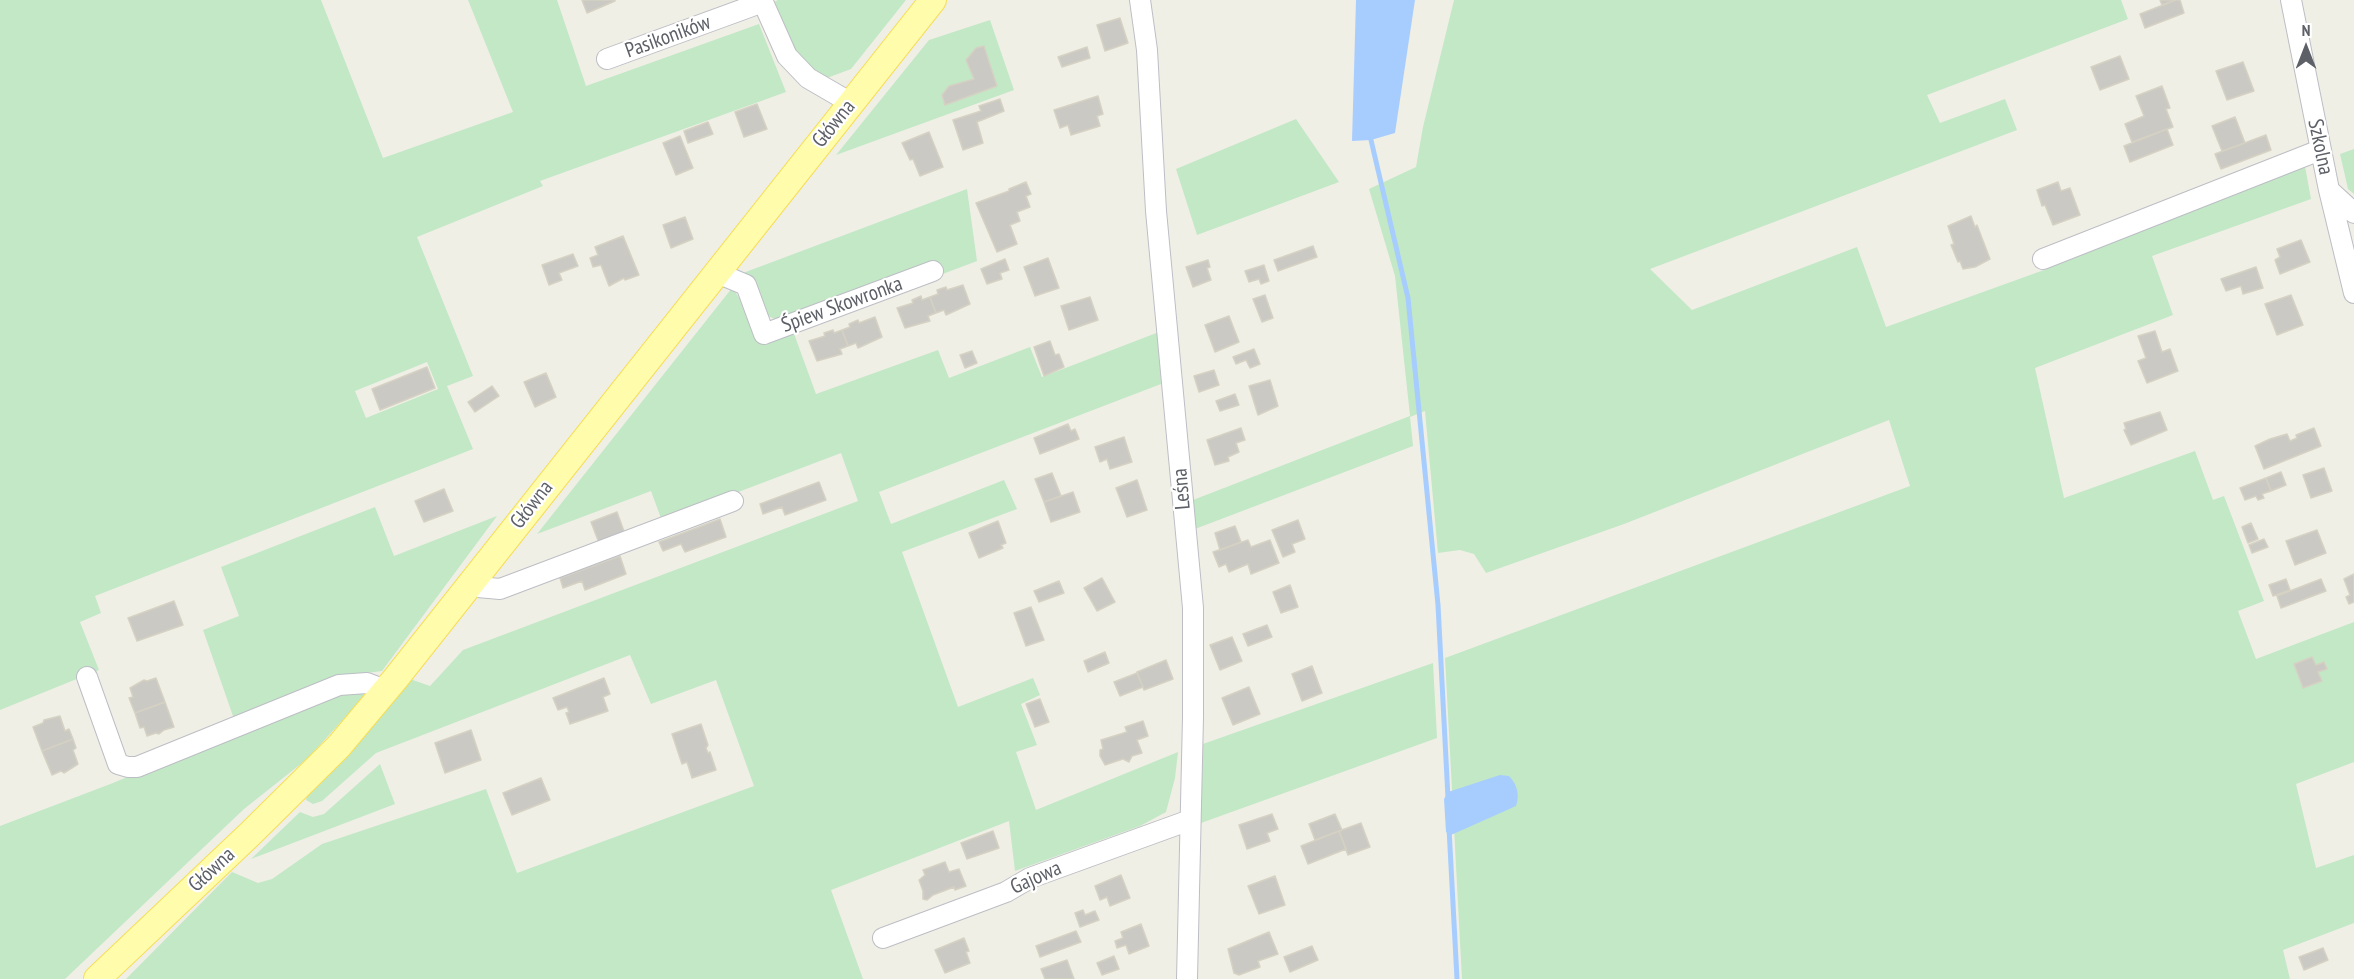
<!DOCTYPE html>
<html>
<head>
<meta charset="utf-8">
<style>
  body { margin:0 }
  #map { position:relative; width:2354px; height:979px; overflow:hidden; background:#f0efe6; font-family:"PT Sans Narrow",sans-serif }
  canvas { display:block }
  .north { position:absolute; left:2276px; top:18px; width:60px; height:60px; -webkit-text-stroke:4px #fff; paint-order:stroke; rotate:0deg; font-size:16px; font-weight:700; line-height:24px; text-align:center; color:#5d6067 }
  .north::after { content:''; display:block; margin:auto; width:21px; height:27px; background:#5d6067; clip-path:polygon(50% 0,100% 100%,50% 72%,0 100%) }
</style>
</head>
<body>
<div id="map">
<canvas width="2354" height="979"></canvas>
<div class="north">N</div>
</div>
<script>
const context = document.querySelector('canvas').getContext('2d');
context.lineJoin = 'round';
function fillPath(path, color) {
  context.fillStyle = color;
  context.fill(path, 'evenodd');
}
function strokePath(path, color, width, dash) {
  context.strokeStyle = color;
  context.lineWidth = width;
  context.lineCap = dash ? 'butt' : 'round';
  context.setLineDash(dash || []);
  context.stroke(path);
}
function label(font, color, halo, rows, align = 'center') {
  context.font = font + ' "PT Sans Narrow",sans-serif';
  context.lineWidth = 4.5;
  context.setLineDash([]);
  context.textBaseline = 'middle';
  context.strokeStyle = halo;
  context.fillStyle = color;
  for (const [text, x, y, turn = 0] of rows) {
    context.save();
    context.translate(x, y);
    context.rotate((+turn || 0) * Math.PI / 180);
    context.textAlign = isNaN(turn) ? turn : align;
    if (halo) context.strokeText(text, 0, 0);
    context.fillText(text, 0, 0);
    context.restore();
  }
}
const green = new Path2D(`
  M0,0H321L383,158L513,112L468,0H557L586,86L759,24L786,92L540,181L543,186L417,237L473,376L447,386L473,449L95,596L101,613L80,622L99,670L0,710ZM427,362L438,389L366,418L355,391Z
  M778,0H906L851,69L819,81L795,49L774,2Z
  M1454,0H2121L2128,19L1927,95L1940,123L2005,99L2017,130L1650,269L1692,310L1857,247L1886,327L2044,270L2305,166L2311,199L2152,256L2173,315L2035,368L2064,498L2195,451L2213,500L2224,496L2264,601L2238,611L2256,659L2354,622V762L2296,784L2316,868L2354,855V923L2283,950L2290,979H1462L1445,658L1910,486L1889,420L1624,524L1486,573L1474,554L1460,550L1438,553L1425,411L1410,417L1413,446L1195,529L1193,500L1410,416L1395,276L1369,189L1416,167L1423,127Z
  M990,20L1014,90L836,155L929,40Z
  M1296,119L1339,182L1197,235L1176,169Z
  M2354,149V194L2348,189L2340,154Z
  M967,189L977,261L940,275L779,321L768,316L752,284L743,273Z
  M732,288L741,300L760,342L793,331L816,394L938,350L949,378L1030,347L1042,377L1159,332L1161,384L879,492L891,524L1004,480L1017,509L902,552L958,707L1033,678L1040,695L1021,704L1037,745L1016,752L1036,810L1178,752L1175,778L1166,812L1140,826L1015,871L1009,821L831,890L863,979H126L232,872L258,883L272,879L322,844L486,789L517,873L754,786L716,680L651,704L630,655L376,753L322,801L313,804L306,800L308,792L396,698L410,679L430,686L463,650L858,501L841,453L662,521L651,491L537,534Z
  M375,507L394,556L497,516L382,671L343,676L234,719L203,630L239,616L221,567Z
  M1433,663L1437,738L1201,823L1200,745Z
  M364,692L363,698L307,759L244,809L65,979H0V826L113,783L319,696Z
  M380,764L395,804L251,859L300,812L313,817L324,814Z`);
const water = new Path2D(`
  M1356,0H1415L1395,133L1371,140L1352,141Z
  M1500,775L1509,776C1517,784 1520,795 1516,806L1451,835L1446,832L1444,799L1448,792Z`);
const stream = new Path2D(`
  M1371,140L1408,298L1438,605L1448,798
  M1449,828L1457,979`);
const building = new Path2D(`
  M582,0H615V1L587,13Z
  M2160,0H2176L2162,5Z
  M2176,0H2180L2184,13L2145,28L2140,14Z
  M1120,18L1128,43L1105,51L1097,25Z
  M984,46L997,86L945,105L942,95L949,86L974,79L966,60L976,48Z
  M1087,47L1090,58L1062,67L1058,57Z
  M2120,56L2129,79L2100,90L2091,67Z
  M2243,62L2254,91L2227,100L2216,71Z
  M2162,86L2170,108L2166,109L2173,127L2132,142L2125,124L2144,116L2136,96Z
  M1098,96L1103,114L1097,116L1100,126L1071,135L1068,125L1060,128L1054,110Z
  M1000,99L1004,111L977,122L983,143L963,150L953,120L981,111L979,106Z
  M757,104L767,129L744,137L735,112Z
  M2235,117L2245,143L2222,151L2212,126Z
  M708,122L713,134L688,143L684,131Z
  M2167,129L2173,145L2130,162L2124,146Z
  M929,132L943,167L920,176L913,159L910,160L902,143Z
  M2266,135L2271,150L2221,169L2215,154Z
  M680,136L693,168L676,175L663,143Z
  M1026,182L1031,194L1026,196L1030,207L1017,212L1020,221L1010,225L1017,244L997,252L976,203L1009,191V189Z
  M2058,182L2061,191L2070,188L2080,215L2053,225L2045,205L2042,206L2037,190Z
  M1971,216L1975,227L1977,225L1990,259L1975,267L1963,269L1960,261L1958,262L1951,245L1954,244L1948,226Z
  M685,217L693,239L671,248L663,225Z
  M623,236L639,275L625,280L624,278L609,286L601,265L593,267L590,258L598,255L595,247Z
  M2301,240L2310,262L2280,274L2275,260L2280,257L2277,249Z
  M1313,246L1317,257L1278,271L1274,260Z
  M573,254L578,266L559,273L562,280L549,285L542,265Z
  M1048,258L1059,288L1035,296L1024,267Z
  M1005,259L1009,270L1000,273L1002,279L987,284L981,269Z
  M1208,260L1210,267L1207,268L1211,280L1193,287L1186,267Z
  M1264,265L1269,281L1261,284L1259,279L1249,282L1245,271Z
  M2256,267L2263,288L2243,294L2241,286L2226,291L2221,279Z
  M963,285L970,304L946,315L944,310L936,313L930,297L938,294L937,290L946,287L947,290Z
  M1265,295L1273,318L1262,322L1253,299Z
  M2291,295L2303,325L2277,335L2265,304Z
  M921,296L922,300L930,297L936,313L928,316L930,321L905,328L897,308L913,303L912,300Z
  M1090,297L1098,320L1069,330L1061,306Z
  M1229,316L1239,342L1215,352L1205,325Z
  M875,317L882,337L858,348L856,343L848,346L842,330L850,327L849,324L858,320L859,323Z
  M833,330L834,333L842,330L848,346L840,349L842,354L817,361L809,341L825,336L824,333Z
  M2155,331L2162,352L2170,349L2178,371L2147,383L2138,361L2146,358L2138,336Z
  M1050,341L1055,355L1059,354L1064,367L1044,376L1034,347Z
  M1254,349L1260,364L1250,368L1246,360L1236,364L1233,357Z
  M972,351L977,363L965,368L960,355Z
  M427,367L435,388L380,410L372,389Z
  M1214,370L1219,385L1199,392L1194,376Z
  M546,373L556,397L535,407L524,382Z
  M1270,380L1278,406L1258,415L1249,386Z
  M492,386L499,396L475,412L468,402Z
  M1235,394L1239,405L1220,411L1216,401Z
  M2160,412L2167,430L2131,445L2124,430L2126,429L2124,423Z
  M1068,424L1071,431L1075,429L1079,439L1040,454L1034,438Z
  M1241,428L1245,440L1236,443L1239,452L1228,457L1229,461L1215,465L1207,440Z
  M2314,428L2321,446L2264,469L2255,446L2270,439L2287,434L2290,441L2297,438L2296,435Z
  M1124,437L1132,462L1110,469L1107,459L1100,462L1095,447Z
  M2324,468L2332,491L2311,498L2303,475Z
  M2281,472L2286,485L2271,491L2266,478Z
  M1052,473L1061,496L1044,502L1035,479Z
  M2266,478L2271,491L2262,494L2264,498L2258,500L2256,496L2245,500L2240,488Z
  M1137,480L1147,510L1127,517L1116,488Z
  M819,482L826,500L785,515L782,507L763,514L760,504Z
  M444,489L453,511L424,522L415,501Z
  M1073,492L1080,512L1051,522L1044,502Z
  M617,512L625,534L599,543L591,522Z
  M720,519L726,537L685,552L681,544L663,551L659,542Z
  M1298,520L1305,539L1292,544L1295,552L1283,557L1272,530Z
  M998,521L1006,543L1001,545L1003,548L979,558L969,533Z
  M2251,523L2258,539L2248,543L2242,527Z
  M1235,526L1241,542L1220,550L1215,533Z
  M2317,530L2326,553L2295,565L2286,541Z
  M2264,539L2268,547L2252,553L2249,545Z
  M1248,540L1251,547L1270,540L1279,563L1251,574L1248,564L1229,572L1226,564L1219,567L1213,552Z
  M620,556L626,574L585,590L582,581L563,588L560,578Z
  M2354,574V602L2349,604L2346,597L2350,595L2344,579Z
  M1102,578L1115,602L1097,611L1084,588Z
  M2286,579L2290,590L2273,596L2269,585Z
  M2321,579L2326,591L2281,608L2277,596Z
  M1059,581L1064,593L1039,602L1034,591Z
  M1290,585L1298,607L1281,613L1273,592Z
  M174,601L183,625L137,641L128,618Z
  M1031,607L1044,640L1026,646L1014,613Z
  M1267,625L1272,637L1248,646L1243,634Z
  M1232,637L1242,661L1220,670L1210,645Z
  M1105,652L1109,663L1088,672L1084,661Z
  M2312,657L2316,665L2324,662L2327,669L2318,672L2322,681L2303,688L2294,664Z
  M1166,660L1173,679L1144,690L1137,672Z
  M1312,666L1322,693L1302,701L1292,674Z
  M1137,673L1143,687L1120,696L1114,682Z
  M156,678L165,702L135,713L129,698L133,697L130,688L144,680L147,681Z
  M604,678L610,694L603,697L608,711L570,724L566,713L569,712L567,707L558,710L553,698Z
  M1249,687L1260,714L1233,725L1222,698Z
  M1040,699L1049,722L1035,727L1026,704Z
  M165,702L174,727L164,730L159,734L156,733L147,736L144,727L140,728L135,713Z
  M60,716L65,731L69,729L73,739L42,751L33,727L43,723L44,720Z
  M1143,721L1148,736L1137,740L1142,753L1132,756L1129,762L1123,759L1105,765L1100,756V750L1103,749L1101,740L1127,732L1125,727Z
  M701,724L708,745L706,748L708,753L710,752L716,770L692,778L687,762L682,764L672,734Z
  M471,730L481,760L445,773L435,743Z
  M73,739L76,748L73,750L78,764L64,773L61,771L52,775L42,751Z
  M541,778L550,800L512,815L503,793Z
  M1272,814L1278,829L1267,833L1270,841L1247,849L1239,825Z
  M1335,814L1342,830L1315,840L1309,824Z
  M1361,823L1370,847L1348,855L1339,831Z
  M993,831L999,848L967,859L961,843Z
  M1339,831L1346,849L1308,864L1301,846Z
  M945,862L949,872L959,869L966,886L955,890L954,887L933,895L927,900L923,899V891L919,880L925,875L923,870Z
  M1121,875L1130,898L1110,906L1107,897L1100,900L1095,886Z
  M1275,876L1285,905L1259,914L1248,886Z
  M1083,910L1085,915L1095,911L1099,920L1080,927L1075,913Z
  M1141,924L1149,946L1129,954L1126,945L1117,948L1115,941L1123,938L1121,932Z
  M1076,931L1081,942L1040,957L1036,946Z
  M1269,932L1278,954L1258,961L1260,967L1239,975L1234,973L1228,949Z
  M964,938L969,951L966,952L970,963L945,973L935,950Z
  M1312,946L1318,960L1290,972L1284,957Z
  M2323,948L2328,960L2304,970L2299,957Z
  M1114,956L1119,969L1102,975L1097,963Z
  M1067,960L1074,979H1045L1041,969Z`);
const minor = new Path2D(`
  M762,0L787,56L808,78L851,103
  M1140,0L1147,50L1156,211L1193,608V717L1187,979
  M2291,0L2329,190L2354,293
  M607,59L763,2
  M2329,190L2354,213
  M2043,259L2320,150
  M715,272L746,285L764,334L933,271
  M467,586L500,589L733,501
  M87,677L118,764L128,767H137L339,685L367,683L385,690
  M883,938L1006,892L1030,878L1190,820`);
const major = new Path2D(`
  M97,979L250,834L339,746L396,678L933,0`);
const streetNames = [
  ["Pasikoników",668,37,-20],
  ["Główna",834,124,-51],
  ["Szkolna",2320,147,78],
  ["Śpiew Skowronka",842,305,-20],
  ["Leśna",1182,489,-95],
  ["Główna",532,505,-52],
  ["Główna",212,870,-43],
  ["Gajowa",1036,878,-24]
];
fillPath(green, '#c2e8c6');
fillPath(water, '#a7cdff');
strokePath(stream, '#a7cdff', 5);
fillPath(building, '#cbc9c3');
strokePath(building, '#d5d2c4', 1.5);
strokePath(minor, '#bdbec5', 22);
strokePath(major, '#f6de59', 28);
strokePath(minor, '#fff', 20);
strokePath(major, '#fffcac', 26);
label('21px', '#5d6067', '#fff', streetNames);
</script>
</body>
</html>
